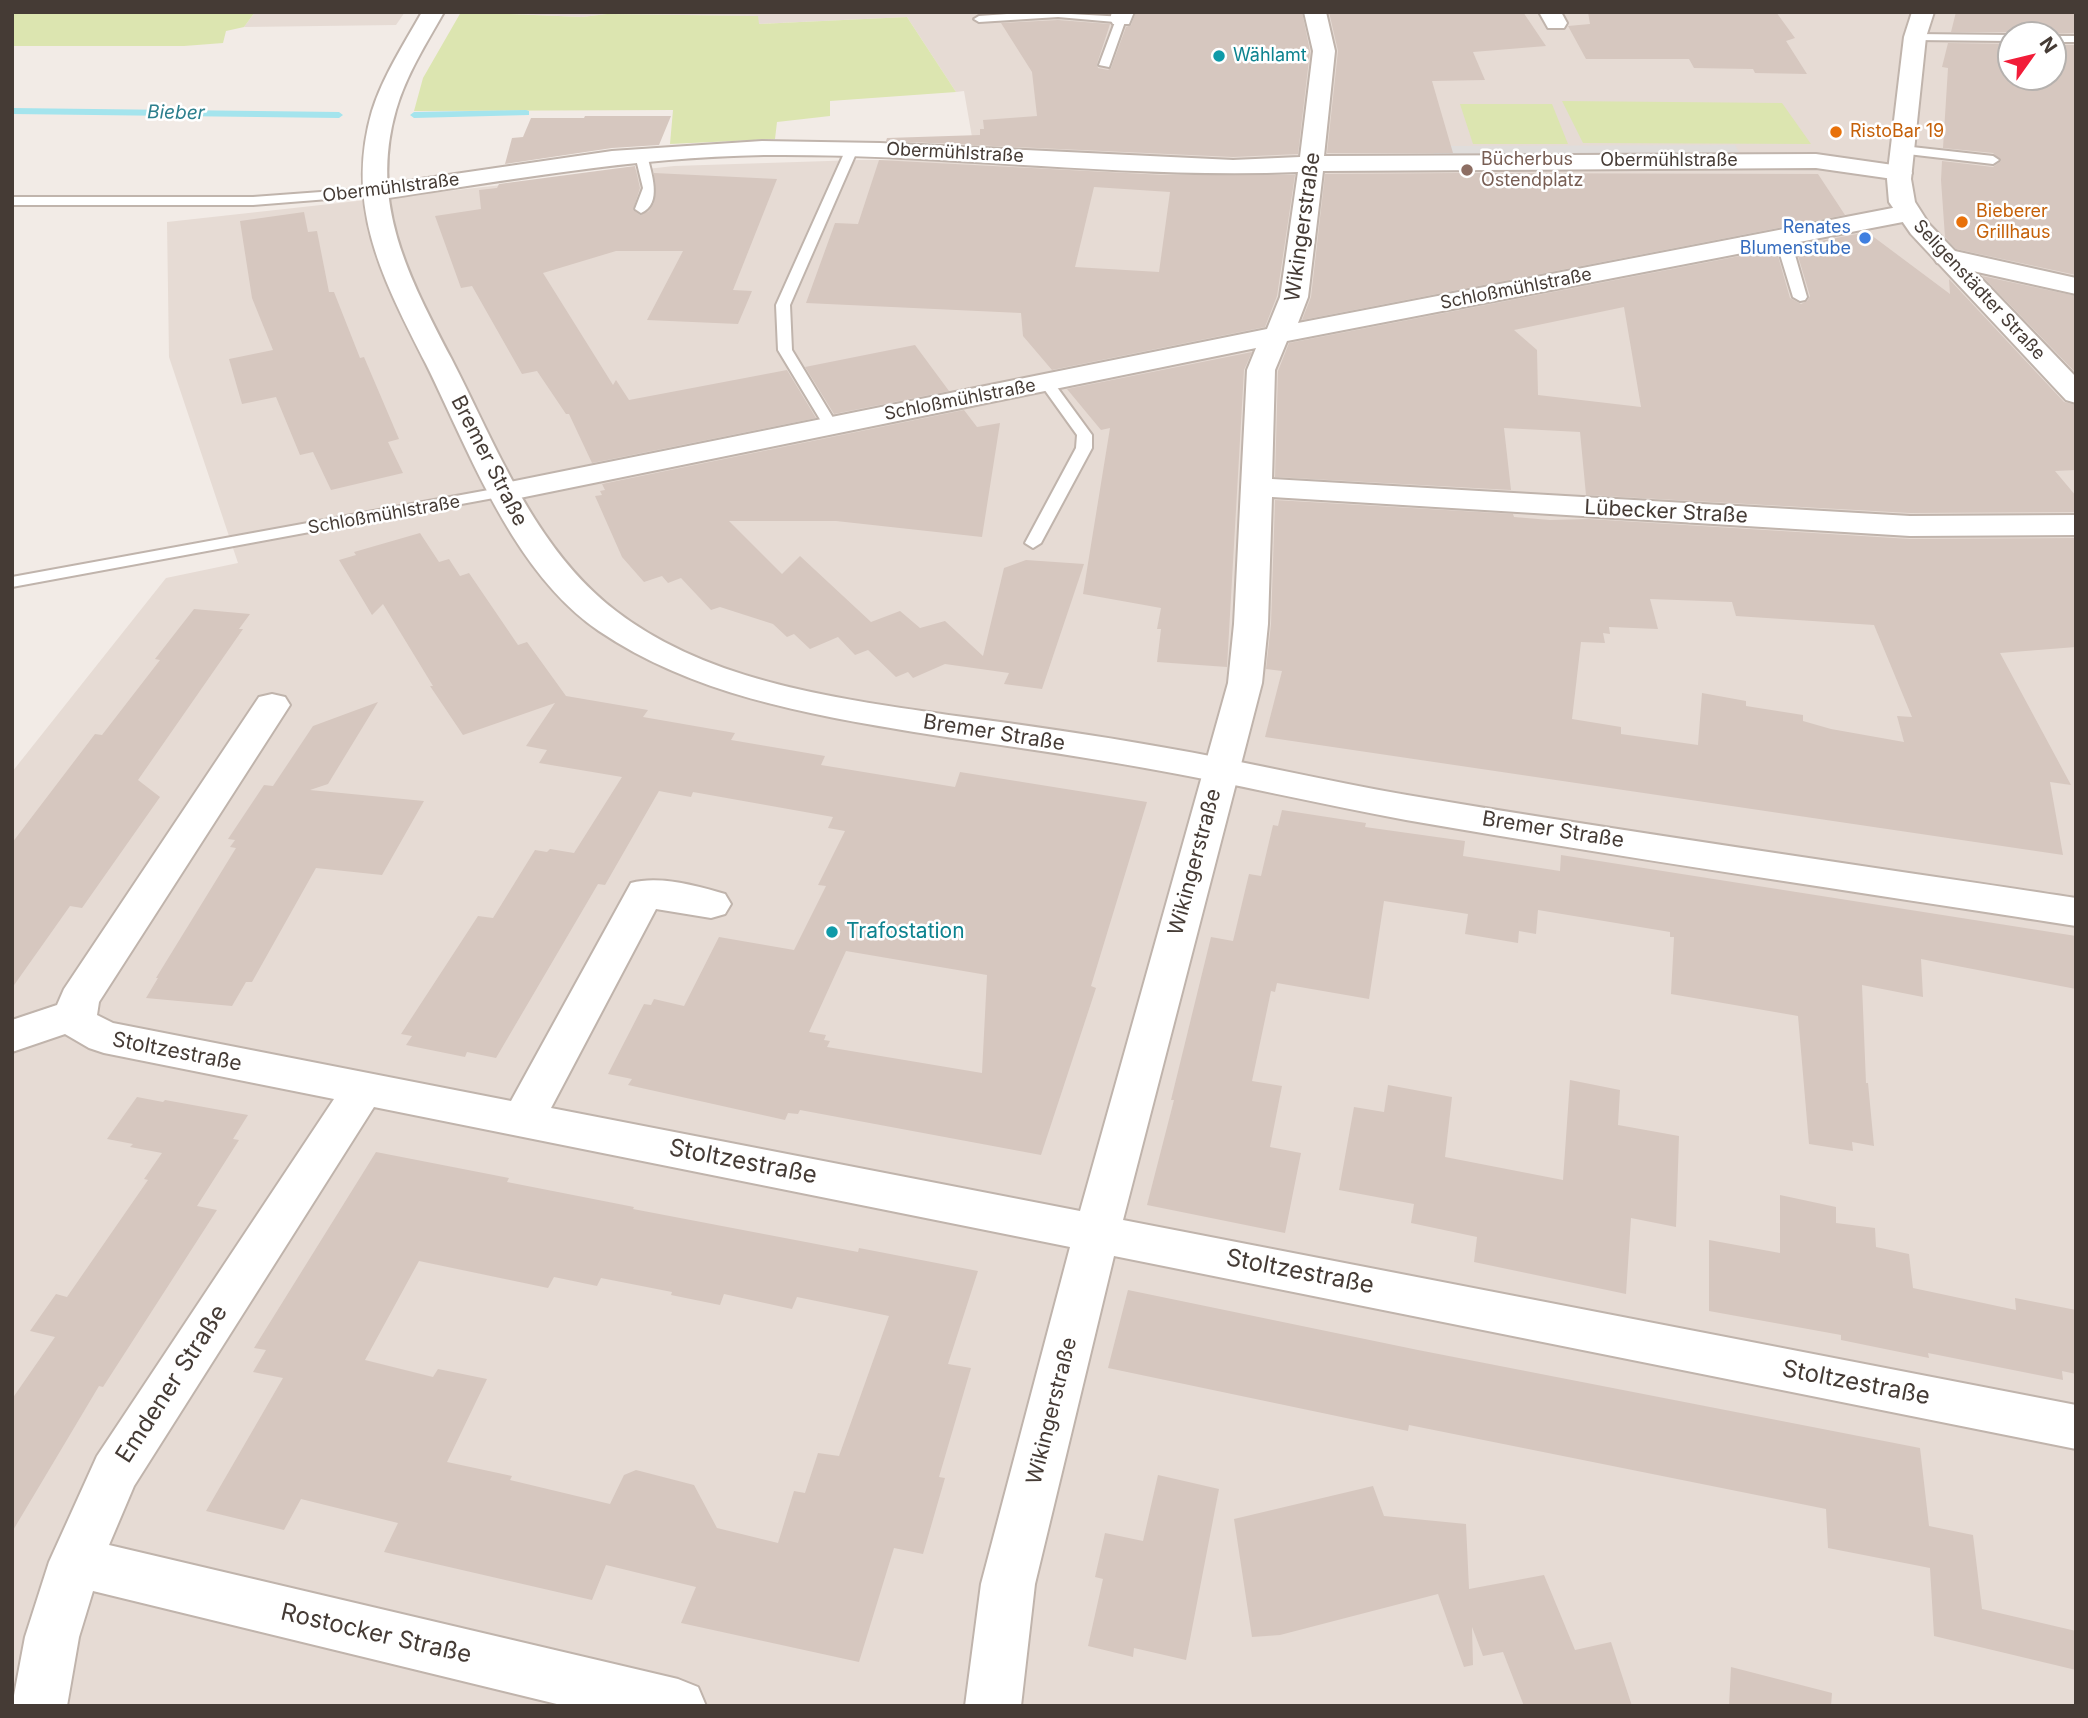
<!DOCTYPE html>
<html>
<head>
<meta charset="utf-8">
<style>
  body { margin:0 }
  #map { position:relative; width:2088px; height:1718px; overflow:hidden; background:#f2ebe6; font-family:Inter,sans-serif }
  canvas { display:block }
  .frame { position:absolute; inset:0; border:14px solid #453b35; pointer-events:none }
  .north { position:absolute; left:1997px; top:21px; width:70px; height:70px; box-sizing:border-box; background:#fff; border:2px solid #b5b1ae; border-radius:50%; rotate:56deg; font-size:19px; font-weight:700; line-height:28px; text-align:center; color:#453b35 }
  .north::after { content:''; display:block; margin:auto; width:24px; height:32px; background:#f21d39; clip-path:polygon(50% 0,100% 100%,50% 72%,0 100%) }
</style>
</head>
<body>
<div id="map">
<canvas width="2088" height="1718"></canvas>
<div class="frame"></div>
<div class="north">N</div>
</div>
<script>
const context = document.querySelector('canvas').getContext('2d');
context.lineJoin = 'round';
function fillPath(path, color) {
  context.fillStyle = color;
  context.fill(path, 'evenodd');
}
function strokePath(path, color, width, dash) {
  context.strokeStyle = color;
  context.lineWidth = width;
  context.lineCap = dash ? 'butt' : 'round';
  context.setLineDash(dash || []);
  context.stroke(path);
}
function label(font, color, halo, rows, align = 'center') {
  context.font = font + ' Inter,sans-serif';
  context.lineWidth = 5;
  context.setLineDash([]);
  context.textBaseline = 'middle';
  context.strokeStyle = halo;
  context.fillStyle = color;
  for (const [text, x, y, turn = 0] of rows) {
    context.save();
    context.translate(x, y);
    context.rotate((+turn || 0) * Math.PI / 180);
    context.textAlign = isNaN(turn) ? turn : align;
    if (halo) context.strokeText(text, 0, 0);
    context.fillText(text, 0, 0);
    context.restore();
  }
}
const residential = new Path2D(`
  M255,12H405L396,25L244,27Z
  M470,12H2076V1706H12V772L166,578L238,563L169,357L167,222L674,166L859,160H976L964,91L956,92L907,17L758,24V16L607,14L582,17ZM2011,35H2053V77H2011Z`);
const green = new Path2D(`
  M12,12H255L244,27L226,31L223,43L184,46H12Z
  M461,12L582,17L607,14L758,16L759,24L907,17L956,92L830,101V116L777,122L775,139L670,144L673,110L414,111L423,78Z
  M1562,101L1782,103L1811,144L1583,143Z
  M1460,104H1552L1568,144H1473Z`);
const parking = new Path2D(`
  M1735,145L1741,155L1435,156L1432,146Z`);
const stream = new Path2D(`
  M12,108L339,112L343,115L339,118L12,114Z
  M526,110L529,111V115L414,118L410,115L414,112Z`);
const building = new Path2D(`
  M1136,12H1302L1310,51L1298,154L1233,157L886,141L887,138L980,135V129H984L983,120L1037,116L1032,72L1001,23L1058,20L1110,24L1097,64L1098,68L1108,70L1111,68L1126,27L1131,25Z
  M1329,12H1523L1546,46L1473,52L1485,80L1432,81L1453,153H1327L1338,51Z
  M1588,12H1776L1795,38L1786,41L1807,74L1755,73L1753,69L1694,68L1689,59H1586L1568,26L1590,24Z
  M1956,12H2076V33L2014,35L2012,32H1951Z
  M1948,43L2011,44V77H2053V45H2076V275L1956,249L1945,237L1941,180L1942,161L1993,167L2001,161L1993,153L1943,148L1948,68L1942,67Z
  M585,116H671L659,145L612,148L505,164L512,138L523,137L531,118H584Z
  M879,160L1164,175H1295L1277,296L1265,327L1052,370L1023,336L1021,313L806,303L835,223L858,224ZM1094,187L1170,192L1159,272L1075,267Z
  M635,166L640,188L633,210L640,215L649,211L654,203V173L777,179L733,290L752,291L738,324L647,320L683,251H616L543,273L613,385L616,380L629,400L787,370L816,418L592,463L569,414H566L537,371L522,374L472,286L461,288L435,216L481,209L479,190L497,188L499,184Z
  M1459,173L1818,174L1845,215L1302,320L1311,297L1325,174Z
  M304,212L308,232L317,231L329,292H334L360,358L364,357L399,439L388,442L403,473L331,490L313,452L300,455L276,397L242,404L229,359L273,350L252,298L240,221Z
  M1867,232L1950,294L1949,279L2064,402L2076,405V470L2055,471L2076,496V512L1910,513L1586,495L1580,432L1504,428L1511,490L1275,477L1278,371L1289,343L1776,249L1790,298L1801,304L1807,301L1810,296L1795,246ZM1624,307L1641,407L1538,395L1537,350L1514,330Z
  M1982,276L2076,296V373Z
  M915,345L949,391L834,414L805,367Z
  M1252,352L1244,370L1227,667L1157,662L1161,629H1157L1161,608L1083,594L1110,428L1101,430L1067,389Z
  M964,410L977,427L1000,423L982,537L836,521H729L782,574L800,556L871,622L900,611L920,628L945,621L983,656L1004,568L1026,560L1084,564L1042,689L1004,684L1009,673L945,664L913,678L908,672L896,677L868,650L855,655L838,637L810,649L794,634L787,637L773,624L720,607L711,610L681,578L668,583L662,576L644,582L622,557L595,496L602,495L600,491L605,490L602,484Z
  M1275,500L1513,514L1514,517L1550,520L1589,519L1910,539L2076,538V647L2000,653L2071,785L2050,782L2063,855L1265,737L1282,671L1266,669L1271,624ZM1650,599L1732,602L1736,616L1874,625L1912,717L1897,716L1904,742L1831,729L1803,721V715L1746,706V701L1702,693L1698,745L1621,734V727L1572,719L1581,642L1605,643L1603,633L1610,634L1609,627L1658,629Z
  M420,533L439,562L449,559L460,576L469,573L518,645L527,642L566,696L648,710L643,717L735,733L731,740L825,756L821,765L955,787L960,772L1147,802L1091,986L1096,988L1041,1155L800,1110L798,1114L788,1113L785,1120L628,1085L632,1079L608,1074L644,1004L651,1005L654,999L684,1006L719,937L794,950L826,886L818,885L845,831L828,828L833,817L693,792L691,797L659,791L605,885L598,884L496,1058L467,1052L465,1057L406,1045L412,1036L401,1034L478,916L493,918L535,850L547,852L550,849L574,853L622,777L539,763L547,750L526,746L555,703L463,735L430,686H433L383,604L372,615L339,560L356,555L354,552ZM846,951L987,975L982,1073L827,1047L830,1041L824,1040L826,1035L809,1032Z
  M194,609L250,614L239,629H243L138,780L160,797L82,908L70,906L12,988V843L95,734L102,735L160,660L155,659Z
  M378,702L328,784L310,790L424,801L382,875L316,868L252,982H246L232,1006L146,998L158,978H156L236,848L230,847L235,840L228,839L264,785L273,786L313,726Z
  M1282,810L1366,823L1365,827L1465,841L1463,856L1560,871L1561,855L2076,936V989L1921,959L1923,997L1862,985L1866,1083H1868L1874,1146L1852,1142L1853,1151L1809,1144L1798,1016L1671,994L1674,937H1670V932L1538,910L1536,934L1519,931L1518,943L1465,934L1468,914L1384,901L1369,999L1277,983L1275,992L1271,991L1252,1081L1282,1086L1270,1147L1301,1153L1285,1233L1147,1205L1174,1100H1171L1211,937L1233,941L1249,874L1261,876L1273,825L1278,826Z
  M1570,1080L1620,1090L1618,1125L1679,1136L1676,1227L1631,1218L1626,1294L1474,1262L1477,1237L1411,1223L1414,1204L1339,1190L1354,1107L1384,1112L1388,1085L1452,1097L1445,1157L1563,1180Z
  M137,1097L163,1102L165,1100L248,1115L233,1139L239,1140L197,1206L217,1210L103,1387L99,1386L12,1532V1399L55,1337L30,1331L56,1294L67,1297L148,1180L144,1179L162,1153L130,1147L133,1144L107,1139Z
  M376,1152L509,1178L507,1182L634,1207L633,1209L858,1252L859,1248L978,1271L948,1364L971,1368L939,1477L945,1478L923,1554L894,1548L859,1662L681,1623L696,1587L606,1565L592,1600L384,1552L398,1523L301,1499L284,1530L206,1511L283,1378L253,1372L266,1350L254,1348ZM419,1261L548,1288L554,1277L597,1286L601,1278L672,1292L671,1295L720,1305L724,1294L792,1309L797,1297L889,1316L839,1456L818,1453L805,1493L794,1491L778,1543L717,1528L694,1485L636,1470L624,1475L610,1504L510,1480L512,1476L447,1462L487,1379L438,1369L433,1377L365,1360Z
  M1780,1195L1836,1207V1223L1875,1228L1876,1247L1909,1254L1913,1288L2016,1310L2015,1298L2076,1310V1374L2062,1371L2063,1380L1928,1353L1929,1358L1841,1340V1335L1709,1311V1240L1780,1253Z
  M1128,1290L1418,1350L1920,1448L1929,1526L1973,1535L1982,1609L2076,1631V1670L1934,1636L1930,1568L1828,1548L1826,1509L1409,1425L1408,1431L1108,1368Z
  M1158,1475L1219,1489L1186,1660L1134,1648L1133,1657L1088,1646L1103,1579L1095,1577L1105,1533L1143,1541Z
  M1373,1486L1384,1516L1466,1524L1469,1589L1544,1575L1575,1650L1611,1642L1632,1706H1524L1503,1652L1483,1656L1472,1627L1473,1665L1464,1667L1438,1594L1280,1635L1252,1637L1234,1519Z
  M1731,1667L1832,1693L1831,1706H1729Z`);
const service = new Path2D(`
  M1035,12L1125,17L1126,19L1109,67L1099,65L1115,22L1058,17L979,22L974,19L979,16Z
  M1911,35L1915,34L2012,35L2011,41L1915,40L1911,39Z
  M2053,36H2076V42H2053Z
  M852,145L858,149L790,305L792,350L838,426L831,430L824,426L778,350L776,305L846,149Z
  M1903,146L1993,156L1999,160L1993,164L1899,153L1897,150Z
  M641,151L647,155C651,172 663,204 641,213L635,209L643,188L635,155Z
  M375,188L381,192L379,195L253,205H12V197H253Z
  M1781,234L1786,235L1793,248L1807,297L1805,300L1800,301L1793,297L1775,238Z
  M1046,378L1051,379L1092,435V448L1041,543L1033,548L1025,543L1076,448L1077,435L1039,382Z
  M505,487L513,492L510,495L12,587V577Z`);
const minor = new Path2D(`
  M1112,12H1134L1129,24H1113L1110,19Z
  M1304,12H1326L1335,51L1324,156L1816,154L1900,166L1909,168L1912,173L1909,178L1900,180L1816,168L1323,171L1308,297L1298,323L1908,205L1917,208L1921,213L1917,218L1908,221L1287,341L1275,370L1272,479L1910,516L2076,515V535L1910,536L1272,497L1268,624L1262,683L1123,1220L2076,1405V1449L1114,1256L1035,1584L1021,1706H965L981,1584L1070,1247L374,1107L134,1486L109,1545L678,1679L698,1687L706,1706H565L93,1591L79,1637L67,1706H12L25,1637L49,1562L97,1456L334,1099L104,1053L89,1048L65,1034L12,1052V1020L57,1005L64,989L259,697L272,694L285,697L290,705L99,1002L97,1015L113,1023L511,1101L631,883C659,875 698,886 725,894L731,904L725,914L711,918L656,909L551,1108L1080,1211L1228,683L1234,624L1247,370L1256,348L505,501L494,499L489,492L494,485L505,483L1267,329L1280,297L1298,172C1120,179 942,153 764,155C634,157 504,181 375,200L366,197L362,192L366,187L612,151L762,141L880,143L1233,160L1300,157L1313,51Z
  M1539,12H1561L1567,23L1564,28H1548Z
  M1946,249L2076,278V294L1937,263L1933,257L1937,251Z`);
const tertiary = new Path2D(`
  M422,12H444C426,44 406,75 396,110C369,204 409,277 451,358C497,447 534,548 616,611C711,684 842,699 956,716C1025,725 1093,735 1161,747C1244,761 1325,781 1407,795C1630,833 1853,864 2076,898V926C1853,891 1629,859 1406,820C1319,804 1232,783 1145,768C1068,754 991,744 914,732C806,714 692,694 599,631C513,572 471,455 426,364C384,281 344,208 372,111C383,76 404,44 422,12Z
  M1912,12H1934L1926,37L1911,179L1915,202L1929,224L2076,377V403L2066,400L1911,234L1889,202L1887,179L1904,37Z`);
const markers = [
  [1219,56,7,"#0f9aa8"],
  [1836,132,7,"#e8710a"],
  [1467,170,7,"#8d6e63"],
  [1962,222,7,"#e8710a"],
  [1865,238,7,"#3f7fe0"],
  [832,932,7,"#0f9aa8"]
];
const farCulturenames = [
  ["Wählamt",1233,56]
];
const farFoodnames = [
  ["RistoBar 19",1850,132],
  ["Bieberer",1976,212],
  ["Grillhaus",1976,233]
];
const farStreetnames = [
  ["Obermühlstraße",955,153,3],
  ["Obermühlstraße",1669,161],
  ["Obermühlstraße",391,188,-7],
  ["Schloßmühlstraße",1516,289,-11],
  ["Seligenstädter Straße",1979,290,47],
  ["Schloßmühlstraße",960,400,-11],
  ["Schloßmühlstraße",384,515,-10]
];
const farEducationnames = [
  ["Bücherbus",1481,160],
  ["Ostendplatz",1481,181]
];
const farShopnames = [
  ["Renates",1851,228],
  ["Blumenstube",1851,249]
];
const farWaternames = [
  ["Bieber",176,113,1]
];
const streetNames = [
  ["Wikingerstraße",1303,227,-82],
  ["Bremer Straße",489,461,63],
  ["Lübecker Straße",1666,512,3],
  ["Bremer Straße",994,733,9],
  ["Bremer Straße",1553,830,9],
  ["Wikingerstraße",1195,862,-75],
  ["Stoltzestraße",177,1052,11],
  ["Wikingerstraße",1052,1411,-76]
];
const cultureNames = [
  ["Trafostation",846,932]
];
const nearStreetnames = [
  ["Stoltzestraße",743,1162,11],
  ["Stoltzestraße",1300,1272,11],
  ["Stoltzestraße",1856,1383,11],
  ["Emdener Straße",172,1384,-57],
  ["Rostocker Straße",376,1634,13]
];
fillPath(residential, '#e6dbd4');
fillPath(green, '#dce5b0');
fillPath(parking, '#e0dddb');
fillPath(stream, '#a4e4ed');
fillPath(building, '#d6c7bf');
strokePath(service, '#c0b4ac', 4);
strokePath(minor, '#c0b4ac', 4);
strokePath(tertiary, '#c0b4ac', 4);
fillPath(service, '#fff');
fillPath(minor, '#fff');
fillPath(tertiary, '#fff');
for (const [x, y, r, color] of markers) {
  const dot = new Path2D();
  dot.arc(x, y, r, 0, 2 * Math.PI);
  context.fillStyle = color;
  context.fill(dot);
  strokePath(dot, '#fff', 2.5);
}
label('18px', '#0d838f', '#fff', farCulturenames, 'left');
label('18px', '#c56008', '#fff', farFoodnames, 'left');
label('18px', '#453b35', '#fff', farStreetnames);
label('18px', '#785e54', '#fff', farEducationnames, 'left');
label('18px', '#366cbe', '#fff', farShopnames, 'right');
label('italic 19px', '#2c7f8d', '#fff', farWaternames);
label('21px', '#453b35', '#fff', streetNames);
label('21px', '#0d838f', '#fff', cultureNames, 'left');
label('24px', '#453b35', '#fff', nearStreetnames);
</script>
</body>
</html>
